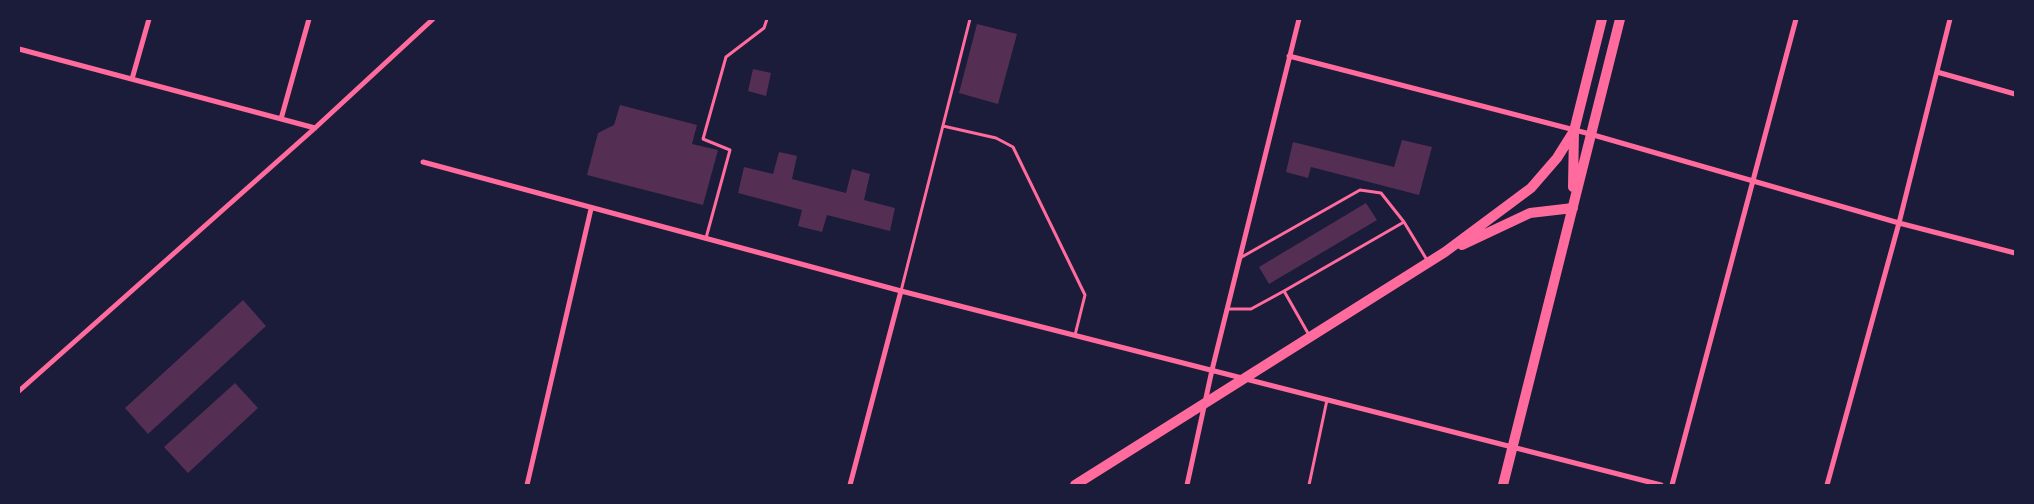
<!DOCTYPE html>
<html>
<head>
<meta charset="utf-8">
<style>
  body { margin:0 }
  #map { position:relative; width:2034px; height:504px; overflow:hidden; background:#1b1b3a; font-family:"IBM Plex Sans",sans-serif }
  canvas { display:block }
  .frame { position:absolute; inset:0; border:20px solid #1b1b3a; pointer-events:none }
</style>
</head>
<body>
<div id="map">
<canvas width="2034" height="504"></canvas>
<div class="frame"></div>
</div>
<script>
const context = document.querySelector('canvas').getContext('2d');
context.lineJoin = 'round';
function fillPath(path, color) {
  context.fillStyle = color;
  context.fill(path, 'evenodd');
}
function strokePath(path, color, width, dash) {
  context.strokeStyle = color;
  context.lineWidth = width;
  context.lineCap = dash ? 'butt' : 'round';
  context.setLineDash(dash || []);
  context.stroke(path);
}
const building = new Path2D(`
  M977,24L1017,34L998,104L959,93Z
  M753,69L771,73L766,96L748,91Z
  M620,105L697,125L692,144L718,150L703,205L587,175L598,133L614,125Z
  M1402,140L1432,147L1419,195L1311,167L1308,178L1286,172L1293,142L1394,167Z
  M779,152L797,156L792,179L846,193L852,169L870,174L864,200L895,208L890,231L827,215L822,232L798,226L802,210L738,193L744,167L773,174Z
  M1366,203L1377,220L1269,284L1259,267Z
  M243,300L266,326L148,434L125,408Z
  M235,383L258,408L188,473L164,447Z`);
const service = new Path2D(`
  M943,126L996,138L1013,147L1085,295L1075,335
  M706,238L730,150L703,139L726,57L764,28L767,19
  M1240,258L1360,190L1381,193L1404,222
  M901,291L970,19
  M1227,309H1251L1284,291
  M1309,335L1284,291L1404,222L1427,260
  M1309,485L1327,400`);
const minor = new Path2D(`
  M19,49L315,128
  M1289,56L1590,134L1899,223L2015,253
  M1937,72L2015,94
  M132,79L149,19
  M281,119L309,19
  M423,162L901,291L1661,485
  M19,391L315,128L433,19
  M527,485L591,209
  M850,485L901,291
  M1187,485L1212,370L1299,19
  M1672,485L1796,19
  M1827,485L1899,223L1950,19`);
const secondary = new Path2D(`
  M1573,187L1574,131L1602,19
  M1462,245L1530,213L1573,208
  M1075,485L1445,252L1531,188L1557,158L1574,131
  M1503,485L1620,19`);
fillPath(building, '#542f53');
strokePath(service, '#ff6b9d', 3);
strokePath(minor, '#ff6b9d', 5);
strokePath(secondary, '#ff6b9d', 10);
</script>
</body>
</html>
